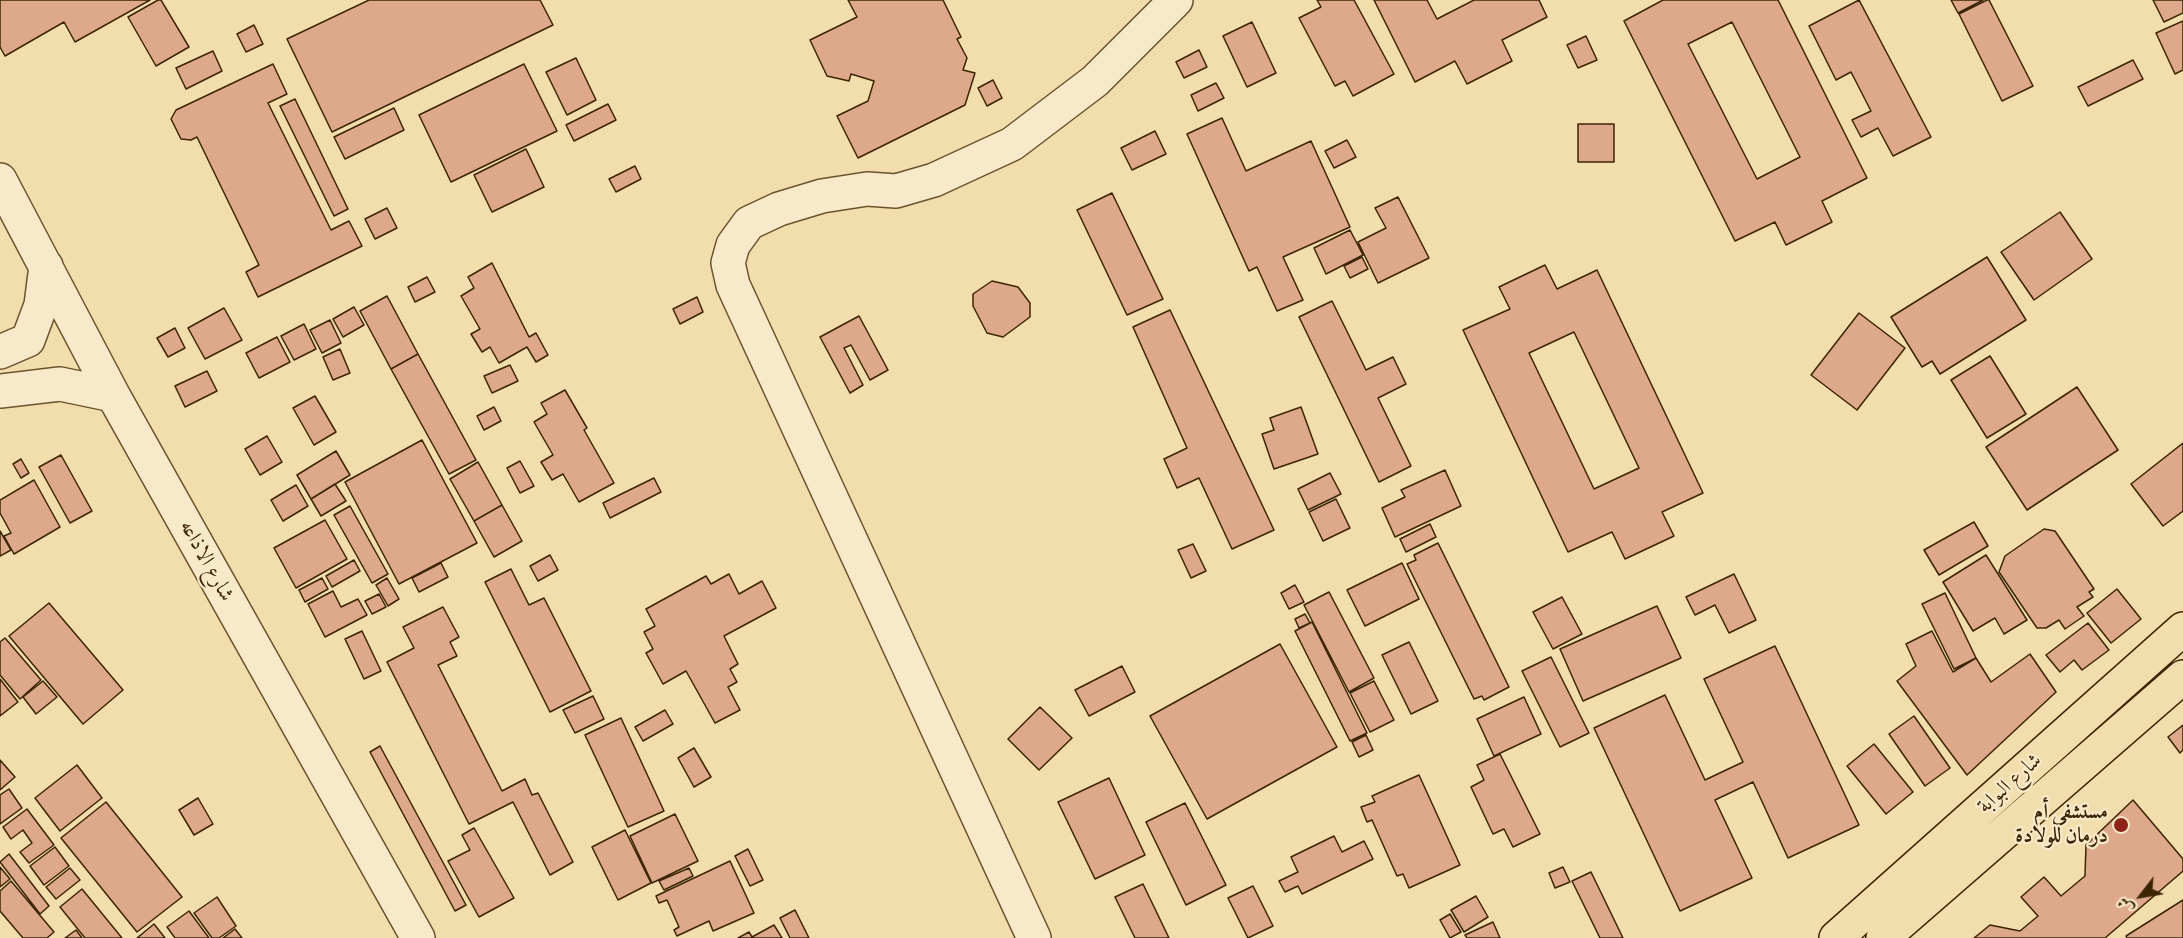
<!DOCTYPE html>
<html>
<head>
<meta charset="utf-8">
<style>
  body { margin:0 }
  #map { position:relative; width:2183px; height:938px; overflow:hidden; background:#f2ddac; font-family:Alegreya,Amiri,serif }
  canvas { display:block }
  .north { position:absolute; left:2111px; top:866px; width:60px; height:60px; -webkit-text-stroke:4px #f7e9c9; paint-order:stroke; rotate:239deg; font-size:16px; font-weight:700; line-height:24px; text-align:center; color:#3d2503 }
  .north::after { content:''; display:block; margin:auto; width:21px; height:27px; background:#3d2503; clip-path:polygon(50% 0,100% 100%,50% 72%,0 100%) }
</style>
</head>
<body>
<div id="map">
<canvas width="2183" height="938"></canvas>
<div class="north">ش</div>
</div>
<script>
const context = document.querySelector('canvas').getContext('2d');
context.lineJoin = 'round';
function fillPath(path, color) {
  context.fillStyle = color;
  context.fill(path, 'evenodd');
}
function strokePath(path, color, width, dash) {
  context.strokeStyle = color;
  context.lineWidth = width;
  context.lineCap = dash ? 'butt' : 'round';
  context.setLineDash(dash || []);
  context.stroke(path);
}
function label(font, color, halo, rows, align = 'center') {
  context.font = font + ' Alegreya,Amiri,serif';
  context.lineWidth = 4.5;
  context.setLineDash([]);
  context.textBaseline = 'middle';
  context.strokeStyle = halo;
  context.fillStyle = color;
  for (const [text, x, y, turn = 0] of rows) {
    context.save();
    context.translate(x, y);
    context.rotate((+turn || 0) * Math.PI / 180);
    context.textAlign = isNaN(turn) ? turn : align;
    if (halo) context.strokeText(text, 0, 0);
    context.fillText(text, 0, 0);
    context.restore();
  }
}
const building = new Path2D(`
  M0,0H150L75,42L64,22L5,56L0,47Z
  M158,0H161L189,47L156,66L128,17Z
  M369,0H540L553,25L332,132L287,39Z
  M848,0H943L961,37L957,39L967,58L963,70L975,73L965,105L858,158L837,116L868,101L874,81L851,74L849,81L827,76L810,40L857,17Z
  M1317,0H1354L1394,74L1353,96L1345,81L1335,86L1299,18L1321,7Z
  M1374,0H1427L1437,19L1474,0H1539L1547,17L1502,40L1512,61L1467,84L1455,61L1415,82Z
  M1663,0H1778L1867,178L1822,201L1832,222L1786,245L1775,222L1735,241L1624,21ZM1732,22L1800,157L1757,179L1688,44Z
  M1859,0L1931,137L1893,156L1878,128L1861,137L1852,120L1871,111L1851,72L1836,80L1809,26Z
  M1951,0H1983L1958,13Z
  M1987,0H1989L2033,86L2002,101L1959,14Z
  M2153,0H2183V13L2164,22Z
  M2183,21V70L2175,74L2156,33Z
  M1252,22L1276,73L1247,87L1223,36Z
  M254,25L263,44L246,52L237,34Z
  M1586,36L1597,60L1578,68L1567,45Z
  M1199,50L1207,67L1184,78L1176,62Z
  M213,51L222,71L186,89L176,68Z
  M576,58L596,100L567,115L546,72Z
  M2133,60L2143,79L2088,106L2078,87Z
  M273,64L287,94L268,103L331,230L349,221L362,246L258,297L246,272L259,265L197,137L191,140L181,139L171,119L176,110Z
  M524,64L557,131L451,182L419,115Z
  M993,80L1002,98L987,106L978,88Z
  M1216,83L1224,98L1198,111L1191,95Z
  M295,99L348,209L334,216L280,106Z
  M608,104L616,120L574,141L566,125Z
  M394,108L404,130L345,159L334,137Z
  M1222,118L1246,171L1311,141L1350,227L1283,257L1303,300L1277,311L1257,267L1249,271L1187,134Z
  M1578,124H1614V162H1578Z
  M1155,131L1166,154L1132,170L1121,148Z
  M1347,140L1356,157L1334,168L1325,151Z
  M526,149L544,187L492,212L474,175Z
  M635,166L641,179L616,192L609,179Z
  M1112,193L1163,299L1127,315L1077,210Z
  M1398,197L1429,258L1378,283L1358,242L1386,228L1375,208Z
  M387,208L397,228L375,239L365,219Z
  M2060,212L2092,259L2034,300L2001,252Z
  M1350,230L1363,255L1326,274L1314,248Z
  M1362,257L1368,269L1350,278L1344,266Z
  M1987,257L2026,320L1940,374L1932,361L1922,367L1891,317Z
  M492,263L529,337L536,333L548,355L536,362L527,347L499,363L490,347L482,352L471,334L480,329L461,296L474,288L468,277Z
  M1545,265L1557,289L1597,270L1703,493L1662,512L1674,536L1625,559L1612,532L1568,552L1463,330L1510,309L1499,287ZM1574,332L1639,468L1594,489L1529,353Z
  M427,277L435,292L415,302L408,287Z
  M992,281L1018,287L1030,303V317L1003,337L987,333L973,306V294Z
  M387,296L418,354L391,369L360,311Z
  M697,297L703,312L680,324L673,309Z
  M1332,301L1366,370L1393,357L1406,384L1378,398L1411,466L1379,482L1299,317Z
  M354,307L364,325L343,337L333,319Z
  M224,308L242,340L205,359L188,328Z
  M1170,310L1274,530L1232,549L1199,478L1177,488L1164,459L1187,448L1133,327Z
  M1859,313L1905,348L1857,410L1811,375Z
  M859,316L888,370L870,380L851,345L844,348L863,385L850,393L820,337Z
  M330,320L341,343L322,353L310,330Z
  M304,324L316,349L294,360L281,336Z
  M175,328L185,348L168,357L157,338Z
  M277,337L290,362L259,378L246,353Z
  M340,349L350,373L333,380L323,357Z
  M418,354L476,460L449,474L391,369Z
  M1990,356L2026,414L1987,438L1951,380Z
  M510,365L518,381L492,393L484,376Z
  M207,371L217,391L185,407L175,386Z
  M2077,387L2118,450L2027,510L1986,447Z
  M565,390L587,428L584,430L614,483L579,502L563,474L552,480L541,462L553,455L534,422L547,414L541,403Z
  M315,396L336,432L314,445L293,408Z
  M494,407L501,421L484,430L477,416Z
  M1301,407L1318,454L1274,469L1262,434L1274,430L1270,418Z
  M267,436L282,462L260,475L245,449Z
  M422,440L477,543L399,584L345,482Z
  M2183,443V511L2163,526L2131,484Z
  M336,451L350,475L311,499L297,475Z
  M61,455L92,511L70,523L39,467Z
  M21,459L29,473L21,478L13,464Z
  M520,461L534,486L520,493L507,468Z
  M478,462L502,505L474,521L450,479Z
  M1445,470L1461,506L1395,537L1382,508L1405,497L1401,490Z
  M1330,473L1341,494L1308,510L1298,489Z
  M654,478L661,492L610,518L603,503Z
  M34,480L60,527L14,554L4,536L11,533L0,513V500Z
  M335,484L346,501L321,516L311,499Z
  M296,485L308,506L283,521L271,500Z
  M1336,499L1350,528L1323,541L1309,512Z
  M502,505L522,541L494,557L474,521Z
  M350,506L388,574L372,583L334,515Z
  M325,520L347,559L296,588L274,548Z
  M1974,522L1988,546L1939,575L1924,550Z
  M1430,524L1436,537L1406,552L1400,539Z
  M2044,529L2055,531L2094,589L2089,592L2093,597L2077,607L2084,616L2065,629L2059,620L2046,628H2037L1999,572L2005,556Z
  M0,531L11,550L0,556Z
  M1438,543L1509,687L1484,700L1482,696L1474,699L1407,564L1416,560L1414,555Z
  M1193,544L1206,571L1191,578L1178,550Z
  M550,555L558,570L538,581L530,566Z
  M1986,555L2027,620L2004,634L1995,618L1973,631L1943,582Z
  M354,560L360,571L332,587L326,576Z
  M441,563L448,577L419,592L412,578Z
  M1402,563L1419,599L1365,626L1347,590Z
  M511,569L529,605L544,598L591,691L550,712L485,582Z
  M729,574L739,594L762,581L776,608L724,636L738,664L730,669L737,682L728,687L740,710L715,723L686,671L663,684L646,653L653,649L644,632L655,626L646,609L706,576L711,584Z
  M1734,574L1756,620L1729,633L1715,605L1695,615L1686,597Z
  M322,578L328,589L305,602L299,590Z
  M387,578L399,599L388,606L376,585Z
  M1295,585L1304,602L1289,609L1281,593Z
  M2117,589L2141,619L2111,643L2087,613Z
  M333,591L341,607L358,599L367,615L325,637L308,604Z
  M1329,592L1374,678L1349,692L1304,605Z
  M1945,593L1976,658L1954,669L1922,604Z
  M379,594L386,607L372,614L365,601Z
  M1562,597L1582,634L1553,649L1533,612Z
  M49,603L123,690L83,724L9,636Z
  M1657,606L1681,658L1583,701L1560,649Z
  M443,607L459,637L450,642L457,656L438,665L502,791L525,779L532,795L538,793L573,862L550,875L513,802L469,824L387,662L414,648L403,627Z
  M1305,614L1310,623L1299,628L1295,619Z
  M1312,622L1367,733L1350,741L1295,631Z
  M2088,623L2109,650L2082,670L2074,660L2060,672L2046,655Z
  M362,631L381,671L364,679L345,639Z
  M1932,631L1953,672L1976,658L1991,682L2030,654L2056,692L1967,775L1897,681L1916,666L1906,644Z
  M5,638L41,680L20,699L0,675V642Z
  M1409,642L1438,701L1411,714L1382,655Z
  M1280,644L1337,747L1207,819L1150,716Z
  M1775,646L1859,825L1788,858L1753,782L1715,800L1752,878L1680,911L1594,728L1665,695L1705,780L1743,762L1704,679Z
  M1551,657L1589,733L1560,747L1522,671Z
  M1122,666L1135,692L1089,716L1075,690Z
  M0,679L18,702L0,716Z
  M43,681L57,697L36,714L23,697Z
  M1374,681L1394,720L1370,732L1350,693Z
  M593,696L604,719L575,733L563,710Z
  M1524,697L1541,734L1494,756L1477,719Z
  M1040,707L1072,738L1039,770L1008,739Z
  M665,710L673,724L643,741L635,727Z
  M1914,716L1950,768L1925,786L1889,734Z
  M621,718L664,811L628,827L585,735Z
  M2183,725V750L2180,753L2168,737Z
  M1366,735L1373,750L1359,757L1352,742Z
  M1874,744L1913,792L1886,814L1847,766Z
  M380,746L466,905L455,911L370,752Z
  M694,748L711,777L694,787L678,758Z
  M1500,754L1540,834L1513,847L1504,829L1493,834L1471,787L1484,780L1477,765Z
  M0,760L15,777L0,790Z
  M77,765L102,798L60,831L35,798Z
  M1419,775L1460,865L1409,888L1403,874L1397,876L1372,820L1367,822L1361,807L1375,802L1372,796Z
  M1109,778L1145,855L1095,879L1058,802Z
  M9,789L22,808L0,824V795Z
  M198,798L213,824L194,835L179,810Z
  M2133,800L2183,859V871L2105,938H1974L1990,925L2020,931L2038,916L2021,897L2044,877L2061,896L2085,876L2086,845Z
  M106,802L182,897L137,932L61,838Z
  M1185,803L1226,885L1186,905L1146,822Z
  M27,809L54,845L29,863L20,852L32,843L23,830L11,839L3,827Z
  M675,814L698,861L652,883L630,836Z
  M474,828L514,898L479,917L448,861L470,850L462,835Z
  M625,830L651,883L618,900L592,847Z
  M1334,836L1342,852L1364,841L1373,859L1302,894L1298,886L1285,892L1279,881L1298,872L1291,857Z
  M55,847L69,866L44,885L30,866Z
  M748,849L763,880L750,886L735,856Z
  M9,854L49,906L40,914L0,862Z
  M730,861L754,913L713,931L709,921L677,936L674,930L679,927L667,900L659,903L656,896Z
  M0,867L10,879L0,887Z
  M1563,867L1570,882L1555,888L1549,873Z
  M70,868L80,880L56,899L46,887Z
  M689,868L693,876L664,890L659,881Z
  M1591,872L1623,938H1600L1572,881Z
  M11,881L54,932L47,938H23L0,911V891Z
  M1143,884L1169,938H1135L1115,897Z
  M1253,886L1273,926L1248,938L1228,898Z
  M82,889L122,938H85L60,907Z
  M1476,896L1488,917L1464,932L1451,910Z
  M217,897L236,926L219,938H212L194,913Z
  M2183,900V938H2127L2126,936Z
  M795,910L809,938H790L780,918Z
  M189,911L209,938H175L167,927Z
  M1450,914L1461,932L1450,938L1440,920Z
  M1493,922L1500,938H1467L1465,935Z
  M154,924L165,938H137Z
  M774,925L782,938H738L749,932L752,937Z
  M235,929L242,938H223Z
  M76,930L82,938H65Z`);
const minor = new Path2D(`
  M0,180L113,395L418,938
  M0,352L28,340L41,305L46,266
  M0,391L60,384L113,395
  M1034,938L733,285L728,263L733,245L749,223L779,209L822,196L867,189L896,191L934,180L1012,144L1095,81L1176,0`);
const major = new Path2D(`
  M1836,938L2183,629
  M1883,938L2183,677`);
const markers = [
  [2121,825,8,"#8f2418"]
];
const streetNames = [
  ["شارع الاذاعه",206,561,61],
  ["شارع البوابة",2010,784,-42]
];
const poiNames = [
  ["مستشفى أم",2108,813],
  ["درمان للولادة",2108,837]
];
fillPath(building, '#dea98b');
strokePath(building, '#3d2503', 1.5);
strokePath(minor, '#6a532d', 36);
strokePath(major, '#3d2503', 36);
strokePath(minor, '#f7e9c9', 33);
strokePath(major, '#f2ddac', 33);
for (const [x, y, r, color] of markers) {
  const dot = new Path2D();
  dot.arc(x, y, r, 0, 2 * Math.PI);
  context.fillStyle = color;
  context.fill(dot);
  strokePath(dot, '#f7e9c9', 2);
}
label('21px', '#3d2503', '#f7e9c9', streetNames);
label('bold 21px', '#3d2503', '#f7e9c9', poiNames, 'right');
</script>
</body>
</html>
